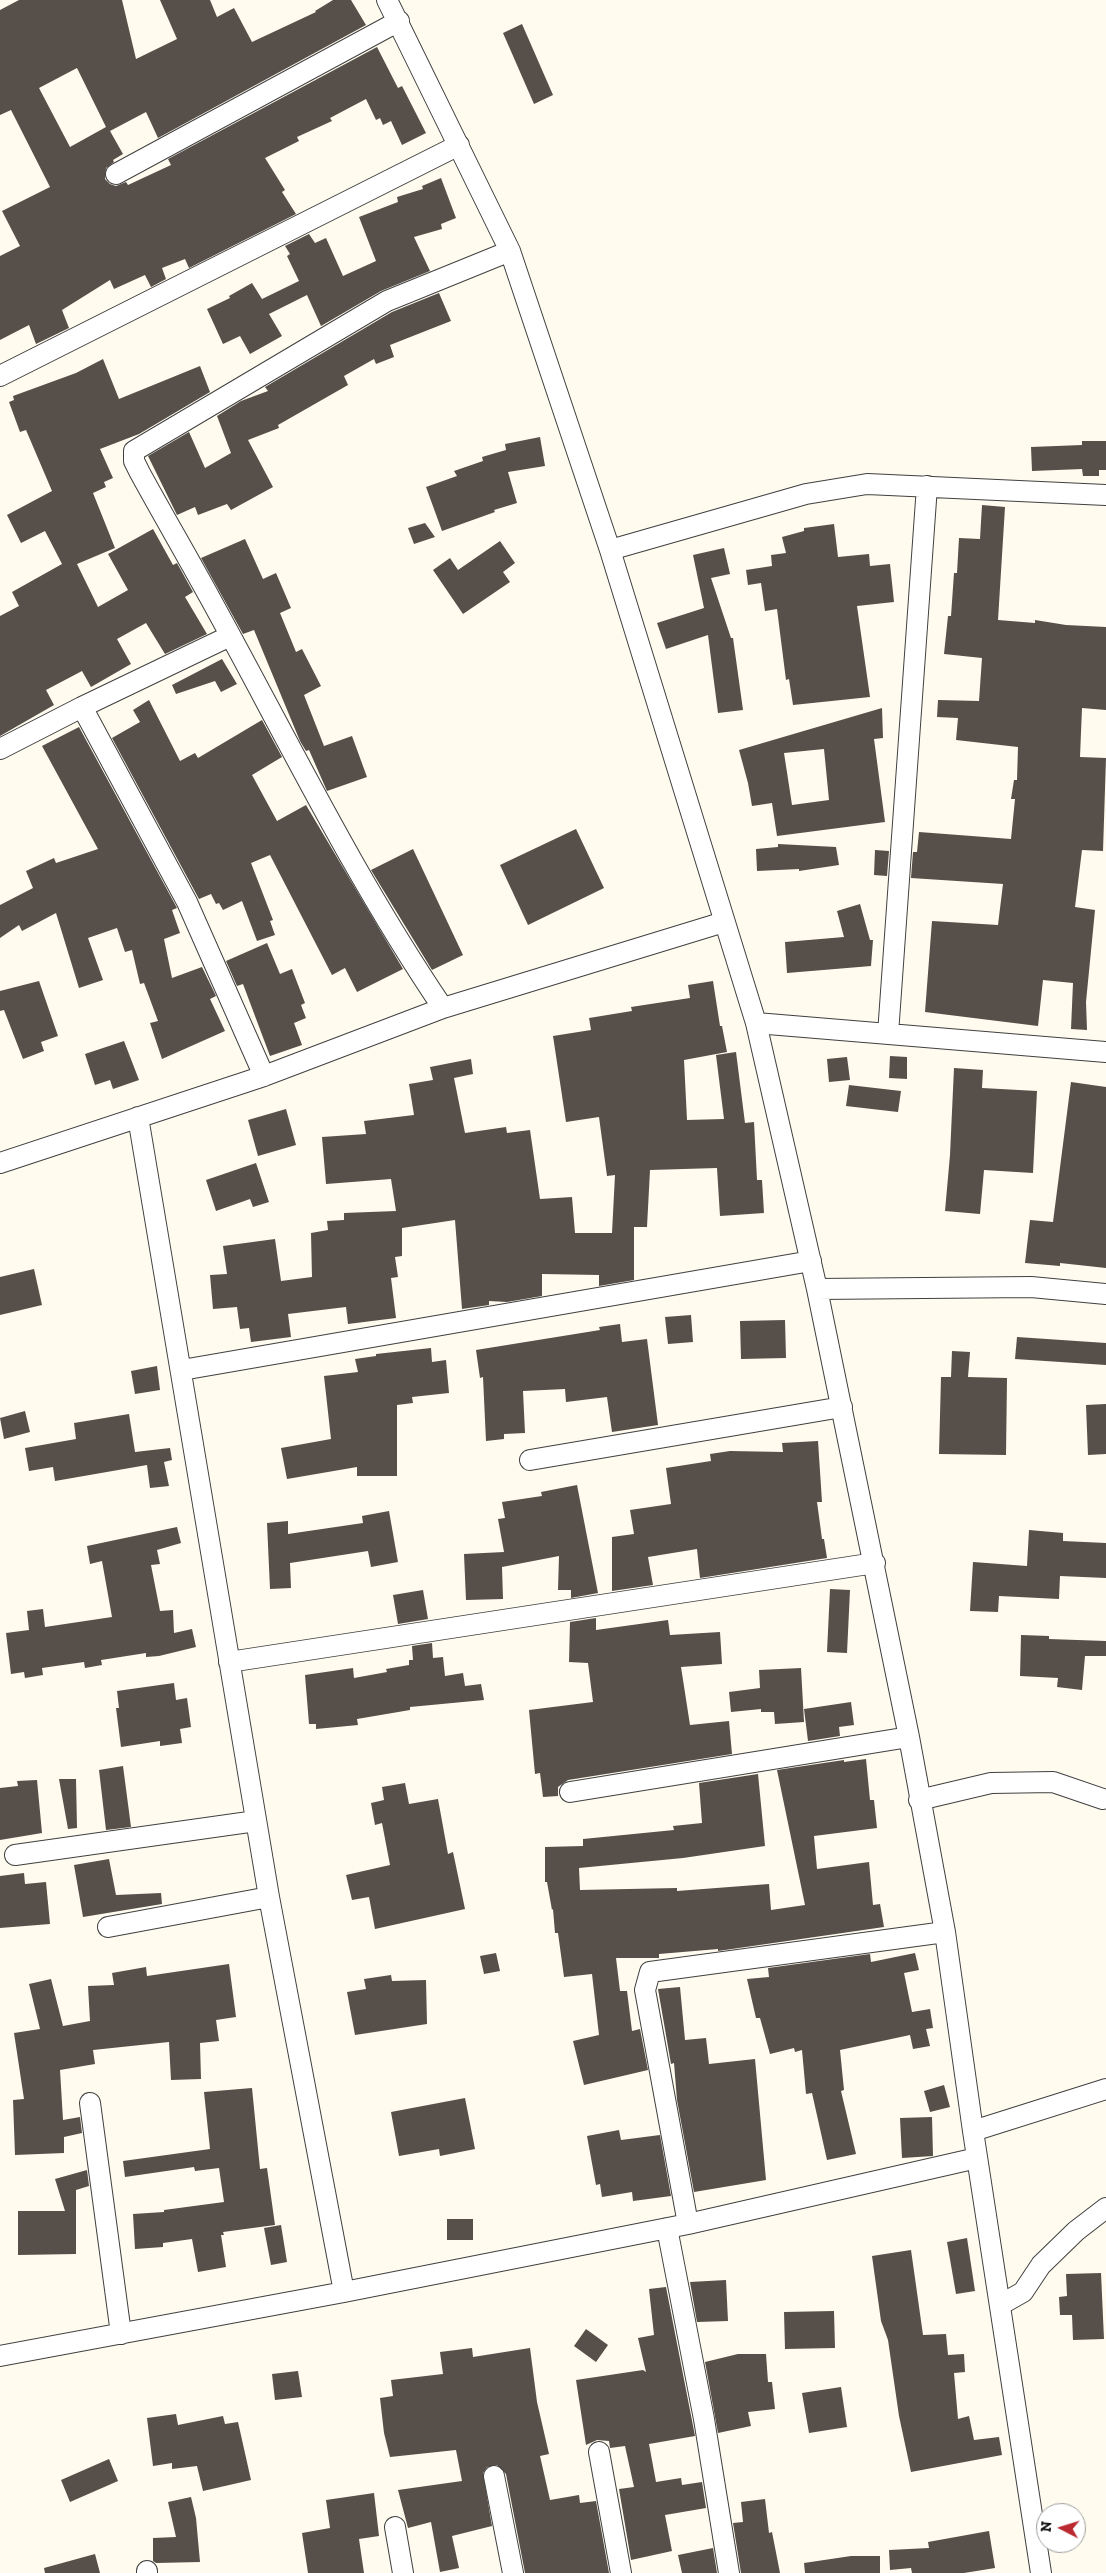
<!DOCTYPE html>
<html>
<head>
<meta charset="utf-8">
<style>
  body { margin:0 }
  #map { position:relative; width:1106px; height:2573px; overflow:hidden; background:#fffbee; font-family:"Zilla Slab",serif }
  canvas { display:block }
  .north { position:absolute; left:1036px; top:2503px; width:50px; height:50px; box-sizing:border-box; background:#fff; border:1px solid #9e9e9e; border-radius:50%; rotate:275deg; font-size:14px; font-weight:700; line-height:20px; text-align:center; color:#0d0d0d }
  .north::after { content:''; display:block; margin:auto; width:18px; height:22px; background:#ba2930; clip-path:polygon(50% 0,100% 100%,50% 72%,0 100%) }
</style>
</head>
<body>
<div id="map">
<canvas width="1106" height="2573"></canvas>
<div class="north">N</div>
</div>
<script>
const context = document.querySelector('canvas').getContext('2d');
context.lineJoin = 'round';
function fillPath(path, color) {
  context.fillStyle = color;
  context.fill(path, 'evenodd');
}
function strokePath(path, color, width, dash) {
  context.strokeStyle = color;
  context.lineWidth = width;
  context.lineCap = dash ? 'butt' : 'round';
  context.setLineDash(dash || []);
  context.stroke(path);
}
const building = new Path2D(`
  M19,0H122L136,59L177,39L160,0H210L217,17L234,8L252,42L316,12L315,11L333,0H351L366,25L158,138L146,112L110,131L123,154L113,160L114,162L106,168L105,179L110,184L116,186L126,182L128,185L171,165L168,159L377,47L398,88L402,86L426,133L402,145L391,121L383,125L380,118L376,120L366,99L330,118L332,121L297,137L299,141L265,158L285,190L282,192L296,214L189,268L185,259L162,268L166,279L151,287L145,275L114,289L110,280L62,310L69,328L36,344L29,325L0,340V256L20,246L2,211L50,187L11,110L0,115V10ZM77,68L106,127L70,147L39,88Z
  M522,24L553,95L534,104L503,33Z
  M441,178L456,218L441,224L442,229L414,237L430,271L381,291L321,326L307,295L269,314L282,336L250,354L240,336L223,344L207,309L230,298L229,296L252,283L262,299L299,281L287,256L290,254L285,246L309,234L315,243L326,238L343,276L376,261L359,217L398,202L397,197L423,189L422,186Z
  M439,293L451,321L390,345L394,357L376,364L374,359L344,376L348,385L278,425L279,428L248,440L273,487L231,510L227,504L198,515L195,507L177,515L148,456L189,432L205,468L231,453L217,416L241,401L268,391L265,387L392,312Z
  M103,359L119,399L200,366L210,392L139,434L100,449L113,478L104,482L106,487L93,493L115,548L77,564L98,607L128,590L108,554L153,529L173,565L177,563L193,592L185,597L207,634L165,654L146,623L117,639L131,664L91,687L82,671L46,690L54,705L0,736V616L19,606L12,592L62,564L45,531L21,543L7,515L52,491L26,430L20,432L9,402L14,400L13,396L76,373Z
  M540,437L545,466L508,472L517,503L494,510L495,512L442,531L426,487L457,476L454,471L483,461L482,457L506,450L505,444Z
  M1082,441H1106V470H1099V476H1083L1082,469L1032,471L1031,447L1082,445Z
  M982,505L1005,507L998,620L1035,623V620L1066,625L1106,627V710L1082,708L1080,757L1106,758L1103,851L1082,850L1075,907L1095,910L1086,1002L1087,1030L1071,1029L1073,983L1043,980L1038,1026L925,1012L932,921L998,925L1003,884L911,878L913,852H917L919,832L1011,839L1015,799H1011L1014,780H1017L1018,747L956,740L958,718L937,717L938,700L979,701L982,658L944,654L948,616H951L954,573H957L959,538L980,539Z
  M425,523L435,537L414,544L408,528Z
  M834,524L838,557L869,554L870,566L890,564L894,602L857,606L870,697L793,705L789,679L786,680L777,609L765,611L761,583L748,585L746,570L772,566L771,555L786,553L782,537L804,531V528Z
  M245,539L263,579L276,573L291,608L280,613L296,652L302,649L321,686L304,695L324,746L352,736L367,777L327,791L309,750L306,751L300,741L254,630L243,634L201,558Z
  M500,541L515,563L503,572L510,582L463,614L433,570L450,558L458,570Z
  M724,548L730,574L711,578L731,638H733L743,710L718,713L708,635L666,649L657,623L704,608L693,555Z
  M222,659L237,684L221,692L215,681L176,694L172,685Z
  M149,700L180,761L195,753L198,758L262,720L282,757L252,775L277,821L306,805L403,969L357,992L345,968L332,975L270,855L251,863L273,920L270,921L275,935L257,941L242,901L223,910L219,903L216,904L211,894L199,899L112,738L140,722L133,710Z
  M882,708L883,738L874,739L885,822L777,836L772,803L752,806L748,783L739,750ZM824,749L829,800L792,805L784,753Z
  M79,727L177,908L172,910L180,933L164,939L172,978L202,967L216,996L210,999L225,1031L162,1059L150,1023L158,1021L144,983L140,984L132,950L125,952L117,928L88,938L103,980L79,988L56,913L22,931L19,925L0,938V905L33,888L26,871L54,858L56,863L98,849L42,746Z
  M576,829L604,888L528,925L500,865Z
  M778,844L836,847L839,865L799,871V869L757,871L756,849L778,847Z
  M413,849L463,955L432,970L371,870Z
  M875,850L889,851L887,876L874,875Z
  M860,904L870,940H873L871,966L787,973L785,942L844,937L837,911Z
  M267,943L280,974L292,969L305,1003L301,1005L306,1018L294,1023L302,1045L270,1056L243,984L237,986L226,961Z
  M39,981L58,1036L41,1042L44,1051L23,1059L4,1010L0,1011V991Z
  M713,981L720,1026H722L727,1052L684,1060L687,1120L724,1119L716,1055L736,1052L745,1123L754,1122L757,1180H762L764,1213L720,1216L717,1168L650,1170L647,1227H634V1280L599,1286V1275L542,1274V1296L507,1302L489,1301V1305L462,1309L455,1220L402,1228V1256L395,1257L398,1277L391,1278L396,1318L348,1324L346,1307L288,1314L291,1337L251,1342L249,1328L240,1329L237,1307L213,1309L210,1275L227,1274L223,1246L275,1239L281,1281L312,1277L311,1233L328,1230L327,1221L344,1220V1213L396,1211L391,1179L326,1184L322,1137L366,1134L364,1121L414,1115L409,1084L433,1080L430,1067L471,1059L473,1074L454,1078L465,1133L506,1127L507,1133L530,1130L540,1199L572,1197L575,1233H612L615,1175L607,1176L599,1117L566,1122L553,1036L591,1030L589,1018L632,1011L631,1007L690,998L688,985Z
  M124,1041L139,1080L113,1089L110,1080L95,1085L85,1054Z
  M890,1056L907,1057V1079L889,1078Z
  M847,1057L850,1080L829,1082L827,1059Z
  M954,1068L983,1070L982,1088L1037,1091L1033,1173L984,1170L980,1214L945,1211L950,1155Z
  M1071,1082L1106,1087V1268L1060,1263V1266L1025,1263L1030,1220L1053,1222Z
  M849,1085L901,1091L898,1112L846,1106Z
  M286,1109L296,1145L258,1156L248,1120Z
  M256,1163L269,1202L253,1207L250,1199L216,1211L206,1180Z
  M34,1269L42,1305L0,1315V1277Z
  M691,1315L693,1342L668,1344L665,1317Z
  M785,1320L786,1358L741,1359L740,1321Z
  M620,1324L622,1342L647,1339L658,1425L612,1432L607,1397L566,1402L565,1389L523,1391L525,1433L504,1434V1439L486,1441L483,1377L480,1378L476,1350L600,1330L599,1327Z
  M1017,1337L1106,1343V1365L1015,1359Z
  M431,1348L432,1362L446,1360L449,1393L412,1397L413,1403L397,1405V1476H357V1467L287,1479L281,1448L331,1439L324,1376L358,1372L355,1359L376,1356V1354Z
  M952,1351L970,1352L968,1377L1007,1378L1006,1455L939,1454L941,1377H951Z
  M157,1366L160,1390L135,1394L131,1371Z
  M1106,1404V1454L1088,1455L1086,1405Z
  M25,1411L30,1432L4,1439L0,1418Z
  M129,1414L135,1452L170,1448L172,1460L164,1462L169,1486L150,1488L147,1465L55,1481L53,1467L29,1471L25,1448L76,1439L74,1423Z
  M818,1441L822,1502H817L822,1539H824L827,1558L700,1578L697,1549L648,1557L653,1585L612,1591V1537L634,1534L630,1510L671,1504L666,1468L711,1461L710,1454L730,1451L783,1452L782,1443Z
  M577,1485L598,1593L571,1598V1590H558L559,1556L502,1567L503,1599L466,1600L464,1554L504,1552L498,1519L505,1518L502,1502L542,1496L541,1492Z
  M389,1511L398,1562L371,1567L368,1551L290,1563L291,1588L270,1589L267,1523L288,1521V1534L363,1523L362,1516Z
  M177,1527L181,1543L157,1550L160,1564L151,1565L160,1611L173,1610L174,1633L192,1629L196,1647L159,1656L146,1657V1653L101,1660L102,1665L85,1668L84,1662L42,1668L43,1675L25,1678L24,1672L11,1674L6,1633L29,1630L27,1611L43,1609L45,1627L112,1617L102,1561L90,1564L87,1546Z
  M1029,1530L1063,1533V1541L1106,1543V1578L1060,1576L1059,1599L999,1596L998,1612L970,1611L973,1562L1027,1566Z
  M830,1589L850,1590L847,1653L827,1652Z
  M423,1590L428,1619L398,1624L393,1595Z
  M596,1618V1630L668,1620L670,1635L720,1632L722,1664L681,1667L690,1725L729,1721L732,1754L568,1780L558,1787V1796L543,1797L540,1773L535,1774L529,1710L593,1702L588,1663L569,1662L570,1622Z
  M1021,1635L1049,1636V1639L1106,1641V1656H1085L1082,1690L1057,1687L1058,1678L1020,1676Z
  M432,1643L433,1658L443,1657L445,1676L463,1673L465,1686L481,1684L484,1700L410,1707V1710L357,1719L358,1725L316,1729V1724H309L305,1675L353,1668L354,1678L387,1672L386,1669L409,1665V1660H413L412,1646Z
  M801,1668L804,1722L775,1724L774,1712H761V1709L731,1712L729,1692L760,1688L759,1670Z
  M174,1683L176,1700L187,1698L191,1727L180,1729L182,1743L160,1746V1741L121,1747L116,1708H119L117,1691Z
  M851,1702L854,1725L839,1727L840,1736L808,1741L804,1709Z
  M866,1759L870,1800H874L877,1828L814,1836L817,1869L869,1862L873,1905L880,1904L884,1927L718,1951V1949L659,1954V1958H616L620,1991H627L632,2031L640,2029L648,2070L584,2085L573,2041L599,2035L592,1974L564,1977L558,1933H555L553,1909L552,1910L547,1882H545V1847L583,1846V1839L674,1830L673,1826L702,1823L699,1783L758,1774L765,1846L683,1858L579,1868L580,1890L677,1888V1891L769,1884L771,1910L805,1905L777,1770L844,1760V1762Z
  M123,1766L131,1827L106,1830L99,1770Z
  M59,1779H76L77,1828L68,1829Z
  M37,1780L42,1833L0,1840V1788L18,1786L17,1781Z
  M405,1783L409,1804L438,1799L448,1854L453,1852L465,1909L375,1929L369,1897L352,1900L346,1875L390,1865L382,1823L375,1825L371,1803L384,1800L382,1787Z
  M109,1859L116,1895L161,1893L162,1904L83,1917L74,1865Z
  M24,1873L25,1884L46,1882L50,1924L0,1928V1876Z
  M496,1953L500,1971L484,1974L480,1956Z
  M915,1953L919,1970L904,1973L912,2012L930,2009L933,2028L926,2029L930,2046L913,2049L910,2035L840,2050L844,2090L841,2091L856,2154L827,2160L812,2093L806,2094L802,2050L795,2052L794,2048L770,2054L760,2018H756L747,1979L769,1977L768,1968L870,1954L871,1962Z
  M229,1964L236,2017L216,2020L219,2041L200,2043L201,2079L171,2080L169,2042L93,2050L95,2064L60,2070L63,2120L80,2117L82,2133L64,2137V2153L15,2155L13,2100L24,2099L14,2033L40,2029L29,1984L51,1979L63,2026L90,2021L88,1986L114,1985L112,1973L146,1967L147,1976Z
  M391,1975L392,1981L426,1980L427,2024L355,2035L347,1992L366,1989L364,1979Z
  M680,1987L685,2040L706,2038L709,2064L755,2059L766,2180L694,2192L677,2100L674,2063L671,2064L658,1989Z
  M944,2085L950,2107L930,2112L924,2091Z
  M252,2088L260,2169L267,2168L275,2225L223,2232L224,2235H221L226,2267L198,2272L192,2239L163,2243V2247L135,2249L133,2214L164,2212V2210L224,2202L219,2168L195,2171L194,2167L125,2177L123,2161L210,2149L204,2092Z
  M465,2098L475,2149L440,2156L439,2149L399,2156L391,2112Z
  M932,2117L933,2156L902,2158L900,2118Z
  M619,2130L621,2140L660,2135L671,2196L633,2201L632,2192L602,2197L600,2184L596,2185L587,2136Z
  M87,2170L89,2186L76,2190V2254L18,2255V2211H65L55,2179Z
  M447,2219H473V2240H447Z
  M281,2225L287,2262L271,2265L264,2228Z
  M967,2238L975,2291L956,2294L947,2242Z
  M911,2250L923,2335L946,2334L948,2355L964,2354L965,2372L954,2373L958,2419L969,2416L974,2440L999,2437L1002,2455L911,2472L899,2416L888,2340L881,2321L872,2256Z
  M1101,2273L1104,2339L1073,2340L1072,2315H1060L1059,2297L1067,2296L1066,2274Z
  M726,2280L728,2321L697,2322L690,2282Z
  M666,2287L695,2436L649,2444L656,2482L681,2478L682,2485L702,2482L706,2508L665,2515L672,2551L631,2560L619,2489L634,2487L625,2446L610,2448L609,2441L597,2440L586,2445L576,2380L643,2370L646,2372L638,2338L654,2335L649,2289Z
  M834,2311L835,2348L785,2349L784,2312Z
  M586,2329L608,2345L596,2362L574,2346Z
  M472,2348L473,2357L530,2348L537,2402L549,2454L540,2456L550,2500L579,2495L580,2503L596,2501L609,2573H525L506,2474L497,2465L487,2467L483,2473L492,2526L452,2536L459,2568L440,2572L431,2522L408,2528L398,2490L462,2481L456,2450L390,2457L384,2433L380,2398L393,2396L391,2380L443,2374L440,2352Z
  M738,2354H766L768,2382H772L775,2409L748,2412L751,2426L718,2433L705,2362Z
  M298,2371L302,2397L275,2400L272,2374Z
  M841,2387L847,2427L809,2433L802,2393Z
  M176,2414L178,2425L223,2416L225,2424L238,2422L251,2480L203,2491L197,2466L172,2469V2463L153,2466L147,2418Z
  M109,2459L118,2481L70,2502L61,2480Z
  M374,2493L379,2536L359,2539L364,2573H308L302,2533L330,2528L326,2500Z
  M191,2497L196,2518L200,2562L156,2563L153,2561V2538L176,2537L168,2502Z
  M765,2499L769,2533L772,2532L780,2573H741L733,2523L743,2522L741,2502Z
  M989,2531L995,2568L964,2573H912L911,2568L890,2570L889,2550L929,2548L928,2542Z
  M713,2548L717,2573H682L678,2555Z
  M95,2554L100,2573H45L44,2568Z
  M851,2556H880V2573H805L804,2563Z`);
const street = new Path2D(`
  M387,0L510,251L610,550L756,1023L817,1289L909,1737L945,1932L973,2131L1041,2573
  M116,174L399,21
  M0,376L459,145
  M610,550L806,494L867,484L1106,495
  M82,707L187,902L264,1076
  M0,749L82,707L230,636
  M443,1008C354,877 286,736 210,598C187,556 163,515 140,473L134,461V451L387,301L510,251
  M756,1023L1106,1052
  M888,1034L927,486
  M138,1117L269,1897L344,2292
  M0,1163L264,1076L443,1008L724,922
  M817,1289L1031,1287L1106,1294
  M182,1370L811,1261
  M530,1460L842,1407
  M229,1662L875,1563
  M570,1792L909,1737
  M919,1800L991,1783L1053,1782L1103,1799
  M15,1855L256,1821
  M108,1927L269,1897
  M90,2103L121,2334
  M973,2131L1106,2089
  M688,2224L645,1990L650,1972L945,1932
  M667,2228L704,2419L729,2573
  M1000,2305L1023,2292L1041,2265L1076,2231L1106,2208
  M0,2356L344,2292L688,2224L977,2158
  M599,2452L621,2573
  M494,2476L513,2573
  M395,2527L403,2573
  M147,2571V2573`);
fillPath(building, '#564f4a');
strokePath(street, '#404040', 22);
strokePath(street, '#fff', 20);
</script>
</body>
</html>
